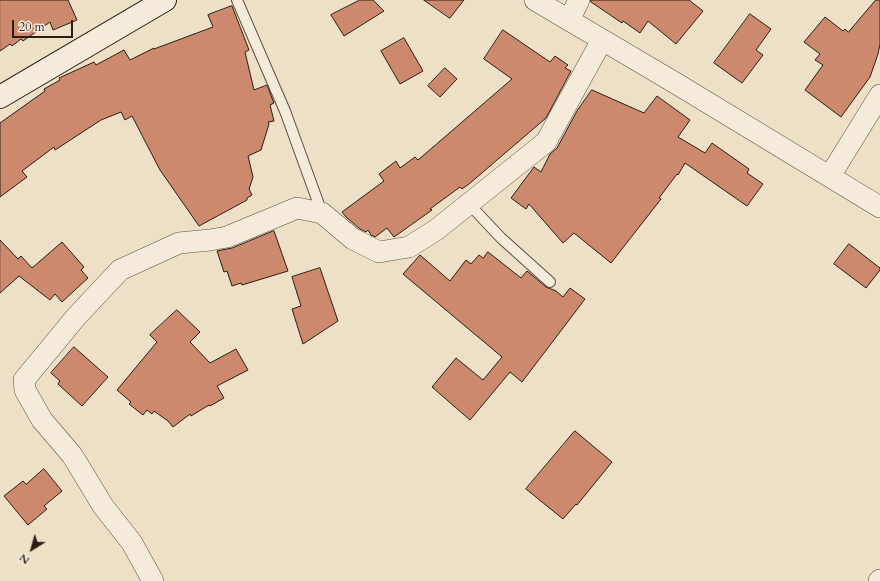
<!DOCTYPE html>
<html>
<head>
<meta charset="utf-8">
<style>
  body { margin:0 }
  #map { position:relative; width:880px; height:581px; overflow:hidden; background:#eee0c6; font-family:Cardo,serif }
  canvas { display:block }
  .north { position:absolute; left:12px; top:529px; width:40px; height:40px; -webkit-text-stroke:3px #f4ebda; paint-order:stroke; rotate:217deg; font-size:11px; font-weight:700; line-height:16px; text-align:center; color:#281e13 }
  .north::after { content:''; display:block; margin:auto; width:14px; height:18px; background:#281e13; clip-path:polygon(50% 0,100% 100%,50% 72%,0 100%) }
  .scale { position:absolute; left:12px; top:20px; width:61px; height:18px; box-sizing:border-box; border:2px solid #281e13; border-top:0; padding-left:5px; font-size:12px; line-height:14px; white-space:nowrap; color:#281e13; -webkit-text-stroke:3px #f4ebda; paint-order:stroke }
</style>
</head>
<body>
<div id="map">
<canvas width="880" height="581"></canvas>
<div class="north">N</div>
<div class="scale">20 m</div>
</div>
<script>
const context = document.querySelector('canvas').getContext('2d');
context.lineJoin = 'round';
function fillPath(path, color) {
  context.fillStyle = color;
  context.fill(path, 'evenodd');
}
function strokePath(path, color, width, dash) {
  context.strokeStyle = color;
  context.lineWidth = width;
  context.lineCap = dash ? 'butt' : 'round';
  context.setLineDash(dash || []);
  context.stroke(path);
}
const building = new Path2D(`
  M0,0H68L77,20L53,30L50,22L23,41L21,39L12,46L10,44L0,51Z
  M360,0H373L384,11L344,36L331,15Z
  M424,0H464L450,18Z
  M591,0H689L703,11L676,44L648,21L640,33L623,21L622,23L591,2Z
  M876,0H880V44L878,54L870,77L841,117L805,90L823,65L815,60L820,54L804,42L825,17L843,31L845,29L848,32Z
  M232,6L249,50L245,52L254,90L267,85L274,103L270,105L274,121L268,122L269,124L261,150L248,156L253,177L249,189L252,195L247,198V200L199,226L160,170L132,116L125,120L121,112L101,120L55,150L54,147L22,171L27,177L0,197V123L45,91L44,89L60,80L59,78L94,62L96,65L124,50L130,60L154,48V49L213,27L208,15Z
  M750,14L771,29L756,50L763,55L742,83L714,63Z
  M503,30L550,62L555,56L568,65L565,68L571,71L546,118L469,184L462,189L460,187L430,209L432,210L394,237L387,228L375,237L371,235L368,230L366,232L360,229L346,217L342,212L384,181L379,174L396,161L400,168L415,157L418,160L512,79L484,59Z
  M404,38L423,71L400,84L381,51Z
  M445,68L457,79L440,97L428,86Z
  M592,90L644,113L657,96L690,120L678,137L705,153L712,143L749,169L747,173L763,184L747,206L685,163L678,175L677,174L659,198L661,199L611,263L574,233L563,243L529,204L526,209L511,198L534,167L541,172L550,154L557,148L577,111Z
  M274,231L288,271L242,285L241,283L232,286L227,271L224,272L217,251L232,248Z
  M0,240L18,259L21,256L32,268L62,242L84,267L81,270L88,278L62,302L55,294L50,300L19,276L0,293Z
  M849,244L880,268V270L866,288L834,264Z
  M488,252L521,278L527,271L546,287L556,291L563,297L570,288L585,299L522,382L510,372L470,420L432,387L456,358L483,380L502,357L403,274L420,255L450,281L466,260L471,264L479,255L483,258Z
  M320,268L338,321L303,344L292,309L301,306L292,277Z
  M177,310L200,332L190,342L210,363L236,349L248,370L217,386L224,398L210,406L209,405L191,416L190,414L173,427L168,421L154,411L152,414L147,410L143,415L129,404L131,402L117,390L157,342L150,335Z
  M74,347L108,377L82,406L58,384L60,381L51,373Z
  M575,431L612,462L577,505L576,504L563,519L526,489Z
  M44,469L62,491L44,506L47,509L28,525L4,496L23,481L26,484Z`);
const lane = new Path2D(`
  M237,0L285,111L322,213
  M469,204L501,238L550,282`);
const street = new Path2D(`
  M535,0L677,84L880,207
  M569,20L579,0
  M830,176L880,95
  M153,581L132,543L103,506L72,455L42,420L25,390L24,380L76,317L120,270L179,243L210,240L227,237L297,208L322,213L353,239L379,252L409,247L436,230L546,142L602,40
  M879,581L880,580`);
const secondary = new Path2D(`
  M0,97L165,0`);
fillPath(building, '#cd896d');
strokePath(building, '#281e13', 1);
strokePath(lane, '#5a4e40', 12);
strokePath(street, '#5a4e40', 22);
strokePath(secondary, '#281e13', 24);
strokePath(lane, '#f4ebda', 10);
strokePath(street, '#f4ebda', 21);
strokePath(secondary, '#f4ebda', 22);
</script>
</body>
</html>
